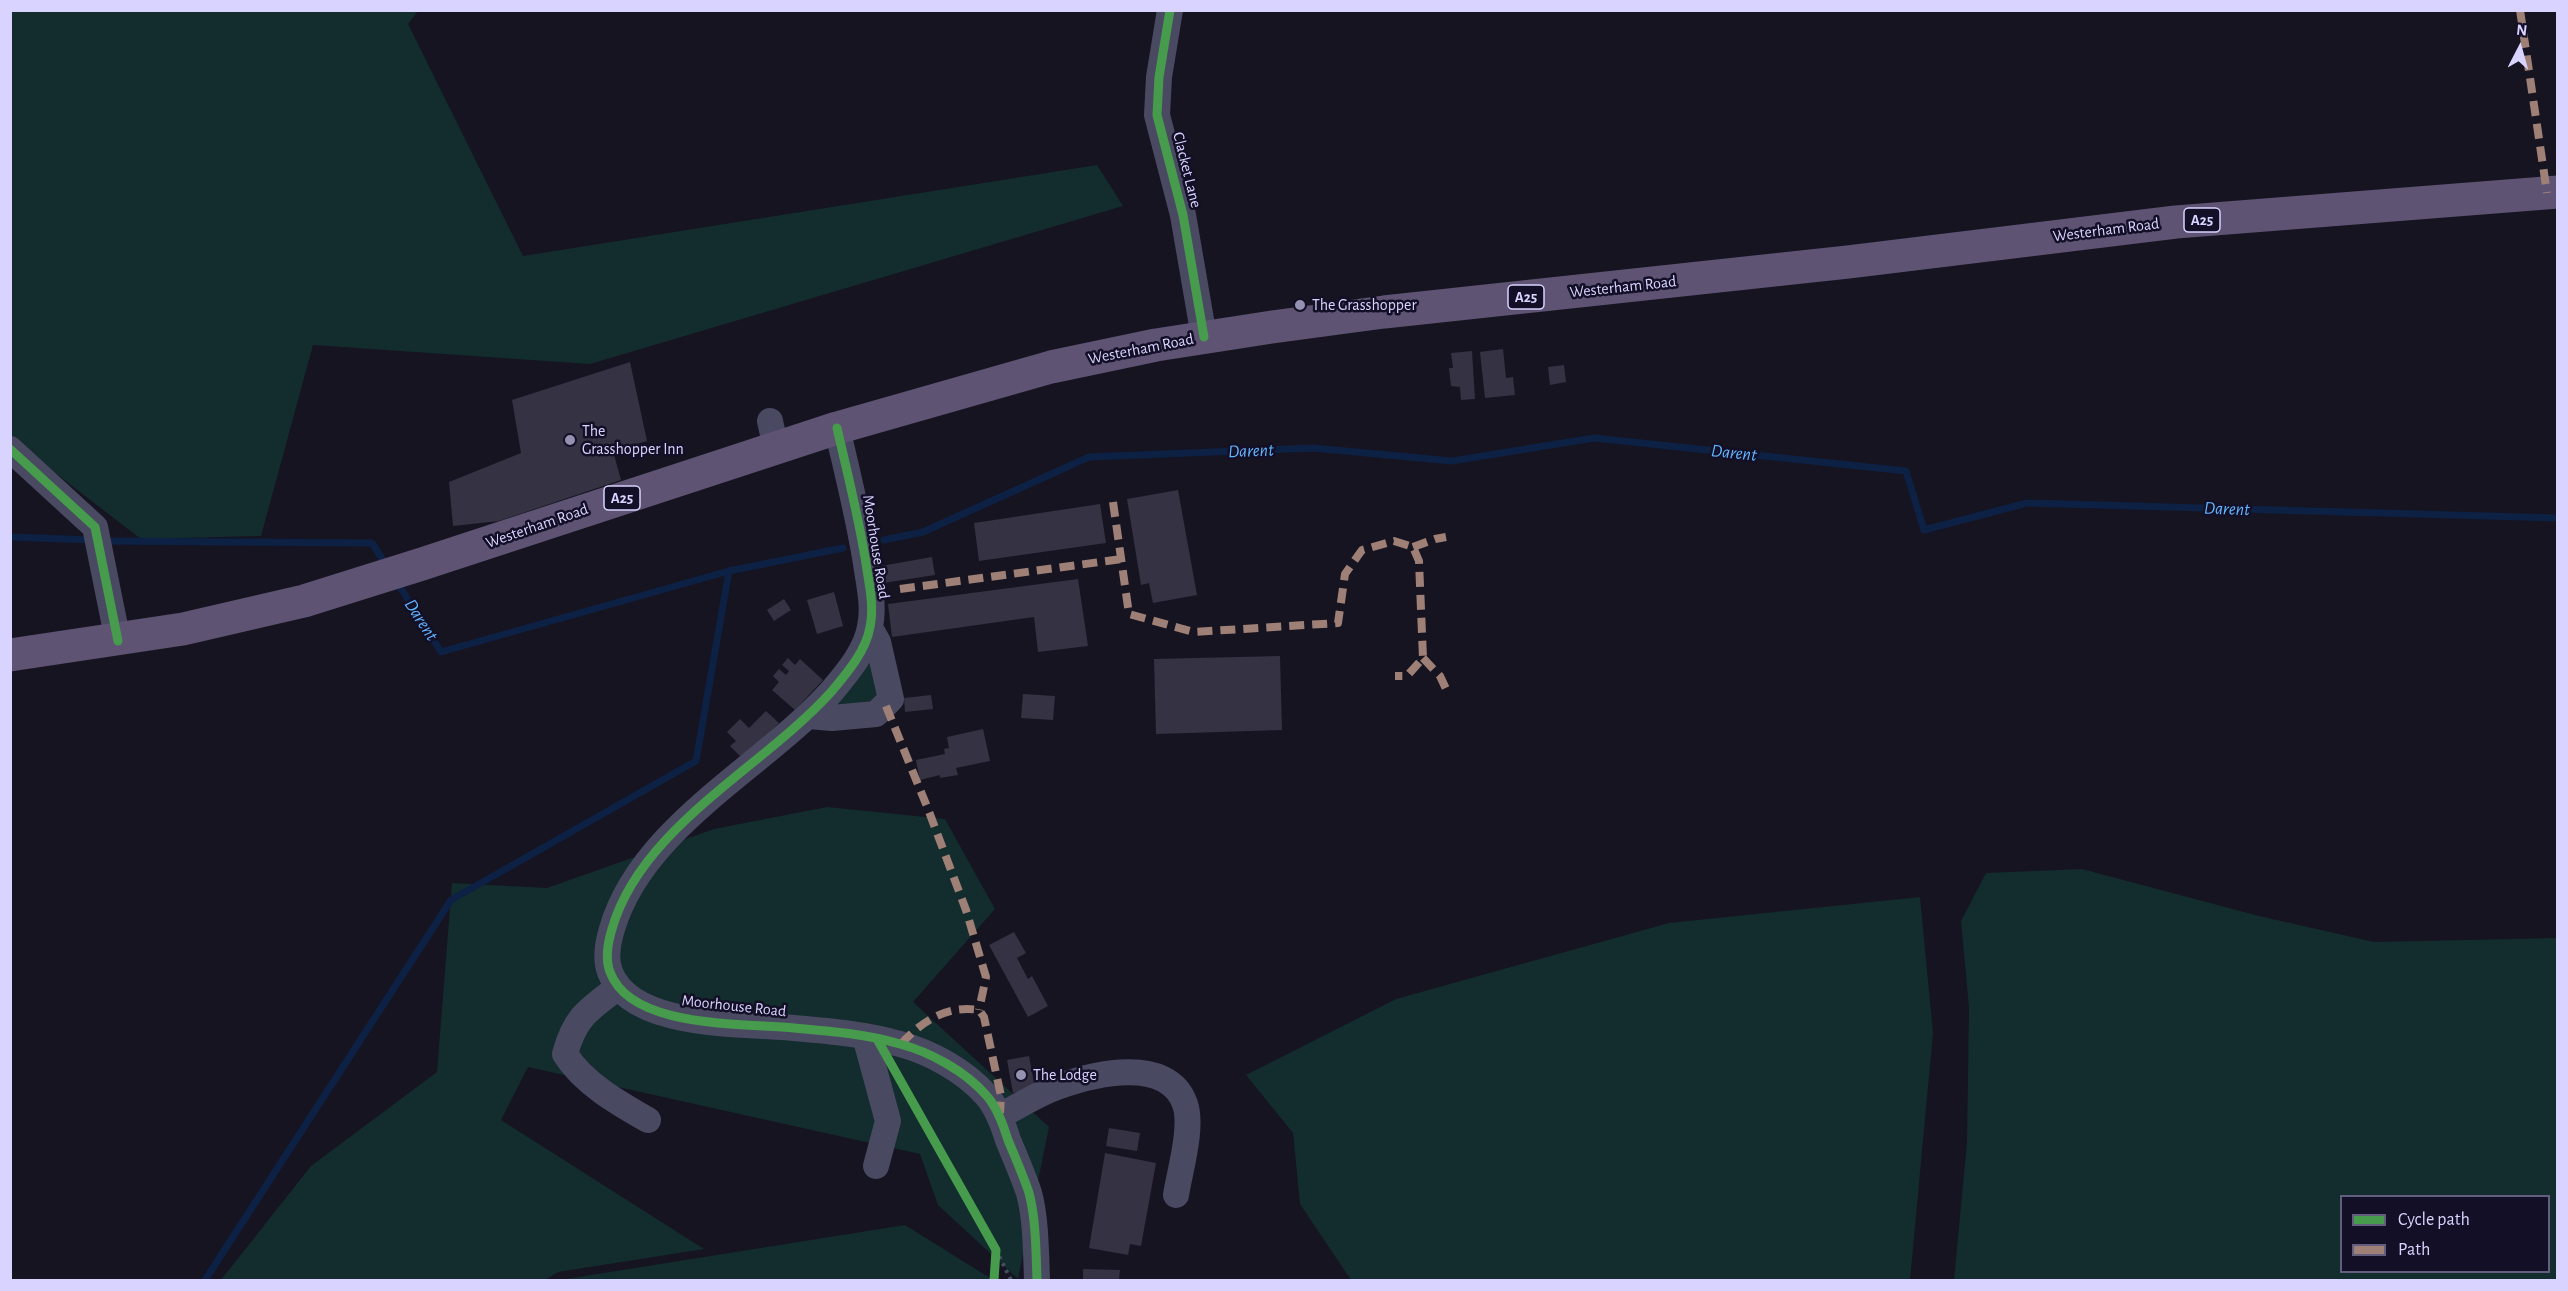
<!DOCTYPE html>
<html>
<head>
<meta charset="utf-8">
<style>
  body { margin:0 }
  #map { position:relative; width:2568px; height:1291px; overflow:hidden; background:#161421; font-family:"Alegreya Sans",sans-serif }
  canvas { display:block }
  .frame { position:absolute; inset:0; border:12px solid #d9d4ff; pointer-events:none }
  .legend { position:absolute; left:2340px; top:1195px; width:210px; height:78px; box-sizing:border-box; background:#130f26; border:2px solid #625e7d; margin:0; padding:8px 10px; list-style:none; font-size:18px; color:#d9d4ff }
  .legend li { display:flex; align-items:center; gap:12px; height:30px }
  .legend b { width:30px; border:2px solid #625e7d }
  .north { position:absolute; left:2490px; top:18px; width:60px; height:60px; -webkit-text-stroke:4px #130f26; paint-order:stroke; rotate:6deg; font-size:16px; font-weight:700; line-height:24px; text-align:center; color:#d9d4ff }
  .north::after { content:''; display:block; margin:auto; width:21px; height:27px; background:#d9d4ff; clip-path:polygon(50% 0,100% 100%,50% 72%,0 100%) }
</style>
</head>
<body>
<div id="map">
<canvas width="2568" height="1291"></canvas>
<div class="frame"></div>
<ul class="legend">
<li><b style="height:8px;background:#469c4c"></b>Cycle path</li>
<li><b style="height:8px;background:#9e8076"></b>Path</li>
</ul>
<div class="north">N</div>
</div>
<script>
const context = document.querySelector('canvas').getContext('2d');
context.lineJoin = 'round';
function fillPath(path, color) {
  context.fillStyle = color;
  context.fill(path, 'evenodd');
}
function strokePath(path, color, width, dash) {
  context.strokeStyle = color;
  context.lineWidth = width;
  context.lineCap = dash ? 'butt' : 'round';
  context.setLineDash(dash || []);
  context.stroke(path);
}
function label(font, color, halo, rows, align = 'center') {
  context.font = font + ' "Alegreya Sans",sans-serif';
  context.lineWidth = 5;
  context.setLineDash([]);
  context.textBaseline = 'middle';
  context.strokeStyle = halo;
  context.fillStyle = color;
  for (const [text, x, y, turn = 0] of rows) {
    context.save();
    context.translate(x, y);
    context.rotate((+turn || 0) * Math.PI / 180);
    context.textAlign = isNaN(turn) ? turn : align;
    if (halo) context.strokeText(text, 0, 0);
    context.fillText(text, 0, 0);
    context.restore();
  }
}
const green = new Path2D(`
  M10,11H418L408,24L523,256L1097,165L1123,206L590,364L313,345L261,536L141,539L11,439Z
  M870,648L882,692L877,701L833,707Z
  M827,807L945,819L995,909L913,1002L1049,1127L1018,1279L938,1205L920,1154L528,1067L501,1120L704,1249L558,1272L545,1280H221L311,1166L437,1072L452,883L547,888L714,829Z
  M2082,869L2259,916L2374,942L2557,938V1280H1954L1967,1142L1969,1008L1961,921L1986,873ZM2548,1196V1272H2342V1196Z
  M1920,897L1933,1033L1910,1280H1351L1300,1204L1293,1133L1246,1075L1396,999L1669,923Z
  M905,1225L990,1278L991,1280H560Z`);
const stream = new Path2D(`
  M10,537L92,540
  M884,540L923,532L1089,457L1313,448L1452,461L1594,438L1906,471L1924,530L2027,503L2558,518
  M103,541L372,543L386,565
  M397,582L441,652L729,571L843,548
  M205,1280L451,900L696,761L729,571`);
const building = new Path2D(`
  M1503,349L1506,378L1513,377L1515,395L1485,398L1480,352Z
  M1472,351L1475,399L1461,400L1460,387L1451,386L1449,368H1453L1451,353Z
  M630,362L647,441L613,451L621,480L499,521L453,526L449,482L521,453L512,400Z
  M1564,365L1566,382L1550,385L1548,367Z
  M1178,490L1197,595L1153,603L1149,583L1141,585L1127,499Z
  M1100,504L1106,543L979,561L974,523Z
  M932,557L935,575L883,583L881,566Z
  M1078,579L1088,646L1038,652L1034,617L892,637L888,604Z
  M834,592L843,626L817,634L807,600Z
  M784,599L791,610L774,621L767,610Z
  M1280,656L1282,730L1156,734L1154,659Z
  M788,658L795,665L800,659L823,680L795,710L772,690L779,682L773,676L779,669L786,675L789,671L782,665Z
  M1023,694L1055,696L1053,720L1021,718Z
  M931,695L933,709L905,712L904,698Z
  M766,711L779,723L743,759L730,746L736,741L727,732L740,719L749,728Z
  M983,729L990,761L956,768L958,775L940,778V775L920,780L916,760L945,754L944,749L949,748L947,737Z
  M1014,932L1026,953L1017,958L1028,979L1032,976L1048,1006L1028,1017L989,945Z
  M1029,1056L1035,1089L1013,1093L1007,1060Z
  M1109,1128L1140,1133L1137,1151L1106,1146Z
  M1105,1153L1156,1163L1141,1246L1130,1244L1128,1255L1089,1248Z
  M1083,1269L1120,1270L1119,1280H1083Z`);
const path = new Path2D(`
  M996,1250L1011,1280`);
const minor = new Path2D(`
  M1170,10L1159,77L1157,115L1183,215L1204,337
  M770,421L776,448
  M837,428C848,476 860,522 867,570C870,589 874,608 870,627C866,651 847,673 832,691C764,767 641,827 612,929C608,942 605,959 610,972C631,1029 743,1023 794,1028C829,1031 866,1034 900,1044C930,1052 965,1071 986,1095C997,1107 1003,1124 1008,1140C1015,1157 1023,1175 1029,1193C1036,1218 1036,1254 1037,1280
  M10,449L95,527L118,641
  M809,716L832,718L876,714L891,699L878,642L870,628
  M617,988C588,1010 575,1017 565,1054C583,1083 618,1103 648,1120
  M865,1036L888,1121L876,1166
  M999,1116C1018,1107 1037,1094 1057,1087C1093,1074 1168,1055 1185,1104C1193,1127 1180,1170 1176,1195`);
const major = new Path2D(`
  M10,655L183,629L304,601L422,564L837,428L1051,367L1156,345L1272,327L1384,312L1848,262L2176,222L2558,192`);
const quiet = new Path2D(`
  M2520,10L2547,193
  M1113,502L1129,614L1194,632L1338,623L1345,574L1362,550L1394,541L1413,547L1419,561L1423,658L1407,676H1395
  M1413,547L1435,539L1446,537
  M900,589L1122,559
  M1423,658L1440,676L1447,691
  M886,706L928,809L966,910L986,977L979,1010
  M901,1044C922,1021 947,1005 979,1010L984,1017L1001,1096L1000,1113`);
const cycleway = new Path2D(`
  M1170,10L1159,77L1157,115L1183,215L1204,337
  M837,428C848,476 860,522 867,570C870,589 874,608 870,627C866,651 847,673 832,691C764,767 641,827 612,929C608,942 605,959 610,972C631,1029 743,1023 794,1028C829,1031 866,1034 900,1044C930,1052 965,1071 986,1095C997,1107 1003,1124 1008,1140C1015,1157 1023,1175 1029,1193C1036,1218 1036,1254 1037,1280
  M10,449L95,527L118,641
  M877,1039L996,1250L994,1280`);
const markers = [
  [1300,305,6,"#9591b1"],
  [570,440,6,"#9591b1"],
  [1021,1075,6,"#9591b1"]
];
const shields = [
  [2202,220,36],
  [1526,297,36],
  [622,498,36]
];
const shieldNames = [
  ["A25",2202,220],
  ["A25",1526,297],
  ["A25",622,498]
];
const streetNames = [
  ["Clacket Lane",1187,170,76],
  ["Westerham Road",2106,230,-7],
  ["Westerham Road",1623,287,-6],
  ["Westerham Road",1141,349,-11],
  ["Westerham Road",537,526,-19],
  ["Moorhouse Road",876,547,81],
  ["Moorhouse Road",734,1006,6]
];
const poiNames = [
  ["The Grasshopper",1312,305],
  ["The",582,431],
  ["Grasshopper Inn",582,449],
  ["The Lodge",1033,1075]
];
const waterNames = [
  ["Darent",1251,451,-2],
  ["Darent",1734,453,6],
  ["Darent",2227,509,2],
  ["Darent",421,620,57]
];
fillPath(green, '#132c2d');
strokePath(stream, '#0d2144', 7);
fillPath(building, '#343243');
strokePath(path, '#44505f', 4, [3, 4.5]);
strokePath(minor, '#4a4962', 26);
strokePath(major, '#5e5373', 33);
strokePath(quiet, '#9e8076', 8, [15, 8]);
strokePath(cycleway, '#469c4c', 9);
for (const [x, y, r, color] of markers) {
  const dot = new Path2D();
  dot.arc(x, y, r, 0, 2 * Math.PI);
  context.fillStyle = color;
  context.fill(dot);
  strokePath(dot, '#130f26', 2);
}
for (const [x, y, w] of shields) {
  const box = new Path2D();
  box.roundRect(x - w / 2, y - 12, w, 24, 4.5);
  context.fillStyle = '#130f26';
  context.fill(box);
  strokePath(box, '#d9d4ff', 1.5);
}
label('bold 15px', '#d9d4ff', null, shieldNames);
label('16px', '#d9d4ff', '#130f26', streetNames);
label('16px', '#d9d4ff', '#130f26', poiNames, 'left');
label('italic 18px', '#62b6ff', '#130f26', waterNames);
</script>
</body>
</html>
